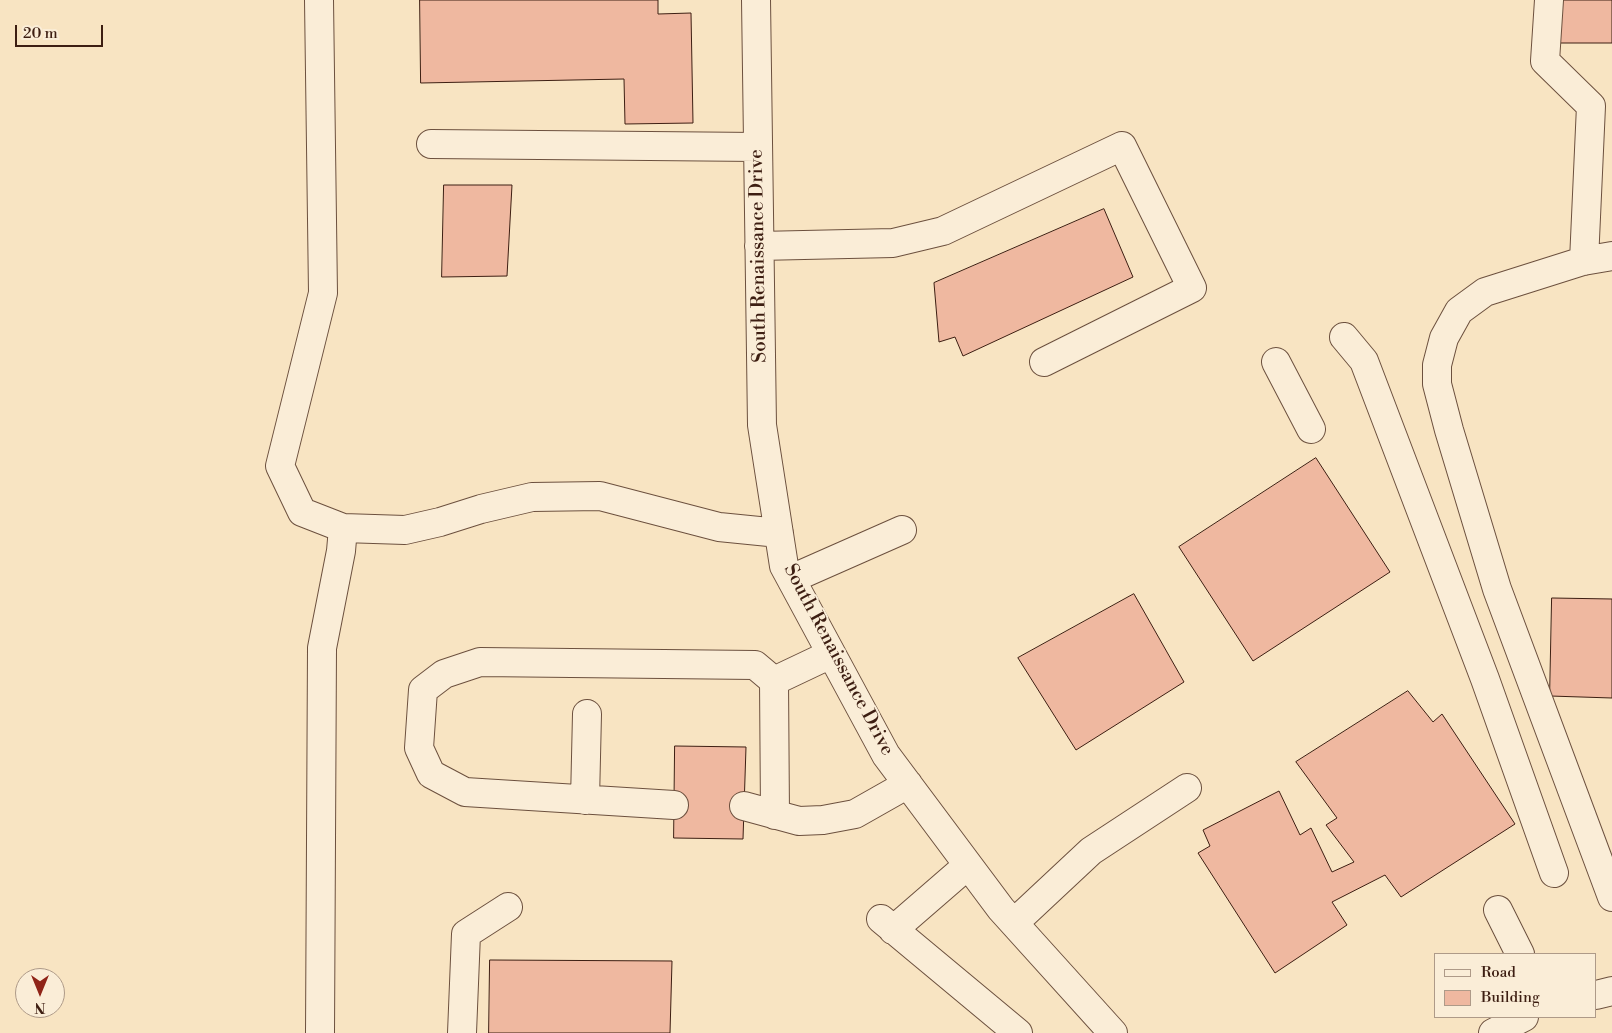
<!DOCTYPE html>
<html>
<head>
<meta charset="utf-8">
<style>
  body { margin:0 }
  #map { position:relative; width:1612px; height:1033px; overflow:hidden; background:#f8e4c2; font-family:"Libre Bodoni",serif }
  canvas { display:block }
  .legend { position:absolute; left:1434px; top:953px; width:162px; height:65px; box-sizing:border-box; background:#faedd7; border:1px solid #ae9a88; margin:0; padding:6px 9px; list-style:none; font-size:15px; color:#3d1e12 }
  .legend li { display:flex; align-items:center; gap:10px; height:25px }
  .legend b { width:25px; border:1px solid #ae9a88 }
  .north { position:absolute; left:15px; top:968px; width:50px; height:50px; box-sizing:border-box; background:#faedd7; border:1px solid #ae9a88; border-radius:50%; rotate:180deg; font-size:14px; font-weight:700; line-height:20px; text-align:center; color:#3d1e12 }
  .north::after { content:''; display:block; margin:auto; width:18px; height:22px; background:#8f2418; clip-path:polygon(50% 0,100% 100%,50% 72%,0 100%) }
  .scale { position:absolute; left:15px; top:25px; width:88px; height:22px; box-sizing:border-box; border:2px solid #3d1e12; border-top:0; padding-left:6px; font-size:15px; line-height:18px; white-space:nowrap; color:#3d1e12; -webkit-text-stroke:4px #faedd7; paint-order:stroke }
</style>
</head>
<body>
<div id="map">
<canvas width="1612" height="1033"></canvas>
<ul class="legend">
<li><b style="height:6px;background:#faedd7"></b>Road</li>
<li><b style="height:14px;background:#efb8a0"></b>Building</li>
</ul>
<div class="north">N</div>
<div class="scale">20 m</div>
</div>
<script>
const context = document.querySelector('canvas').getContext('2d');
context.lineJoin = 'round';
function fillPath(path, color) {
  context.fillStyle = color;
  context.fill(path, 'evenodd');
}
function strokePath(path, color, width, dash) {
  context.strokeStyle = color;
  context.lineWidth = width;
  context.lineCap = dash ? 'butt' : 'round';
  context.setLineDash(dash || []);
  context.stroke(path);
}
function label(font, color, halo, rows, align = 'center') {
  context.font = font + ' "Libre Bodoni",serif';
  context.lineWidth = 4;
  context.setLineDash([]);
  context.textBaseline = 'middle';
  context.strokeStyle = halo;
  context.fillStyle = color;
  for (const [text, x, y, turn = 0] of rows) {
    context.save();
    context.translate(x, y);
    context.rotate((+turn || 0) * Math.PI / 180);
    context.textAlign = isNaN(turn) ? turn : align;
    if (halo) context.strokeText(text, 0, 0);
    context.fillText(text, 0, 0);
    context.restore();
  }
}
const building = new Path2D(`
  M420,0H658V14L691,13L693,123L625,124L624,79L421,83Z
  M1556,0H1612V43H1555Z
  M444,185H512L507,276L442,277Z
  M1104,209L1133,277L963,356L955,337L939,342L934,283Z
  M1316,458L1390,572L1253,661L1179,547Z
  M1134,594L1184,682L1076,750L1018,658Z
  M1552,598L1612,599V698L1550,696Z
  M1408,691L1433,722L1442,714L1515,824L1401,897L1385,875L1332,902L1347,925L1275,973L1198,853L1210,846L1203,830L1279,791L1300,835L1311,828L1332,872L1354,862L1326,825L1337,818L1296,762Z
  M675,746L746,747L743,839L674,838Z
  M490,960L672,961L670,1033H489Z`);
const minor = new Path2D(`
  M319,0L323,293L280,466L302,512L343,528L341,551L322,648L320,1033
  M756,0L762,425L784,566L886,755L1001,909L1113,1033
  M1549,0L1545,61L1591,106L1584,261
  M431,144L758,147
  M759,246L893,243L943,231L1122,146L1192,288L1044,362
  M1612,256L1583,261L1485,292L1459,311L1444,338L1437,365V384L1449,430L1497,589L1612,897
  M1344,337L1364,361L1485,679L1554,873
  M1276,362L1311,429
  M343,528L405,530L440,522L481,509L532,497L600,496L719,527L779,533
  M791,579L902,530
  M585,800L587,714
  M674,805L465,792L431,774L419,748L423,690L444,674L480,662L755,665L774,681
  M744,806L799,821L823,820L855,814L908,784
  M775,815L774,681L831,654
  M1498,910L1520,954
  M881,919L1018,1033
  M1014,923L1091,851L1187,788
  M893,930L968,865
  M1596,995L1612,991
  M462,1033L466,934L508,907
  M1493,1033L1524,1017`);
const streetNames = [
  ["South Renaissance Drive",759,256,-91],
  ["South Renaissance Drive",838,660,62]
];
fillPath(building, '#efb8a0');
strokePath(building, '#3d1e12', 1);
strokePath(minor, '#6c503e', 30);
strokePath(minor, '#faedd7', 28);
label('19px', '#3d1e12', '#faedd7', streetNames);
</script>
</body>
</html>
